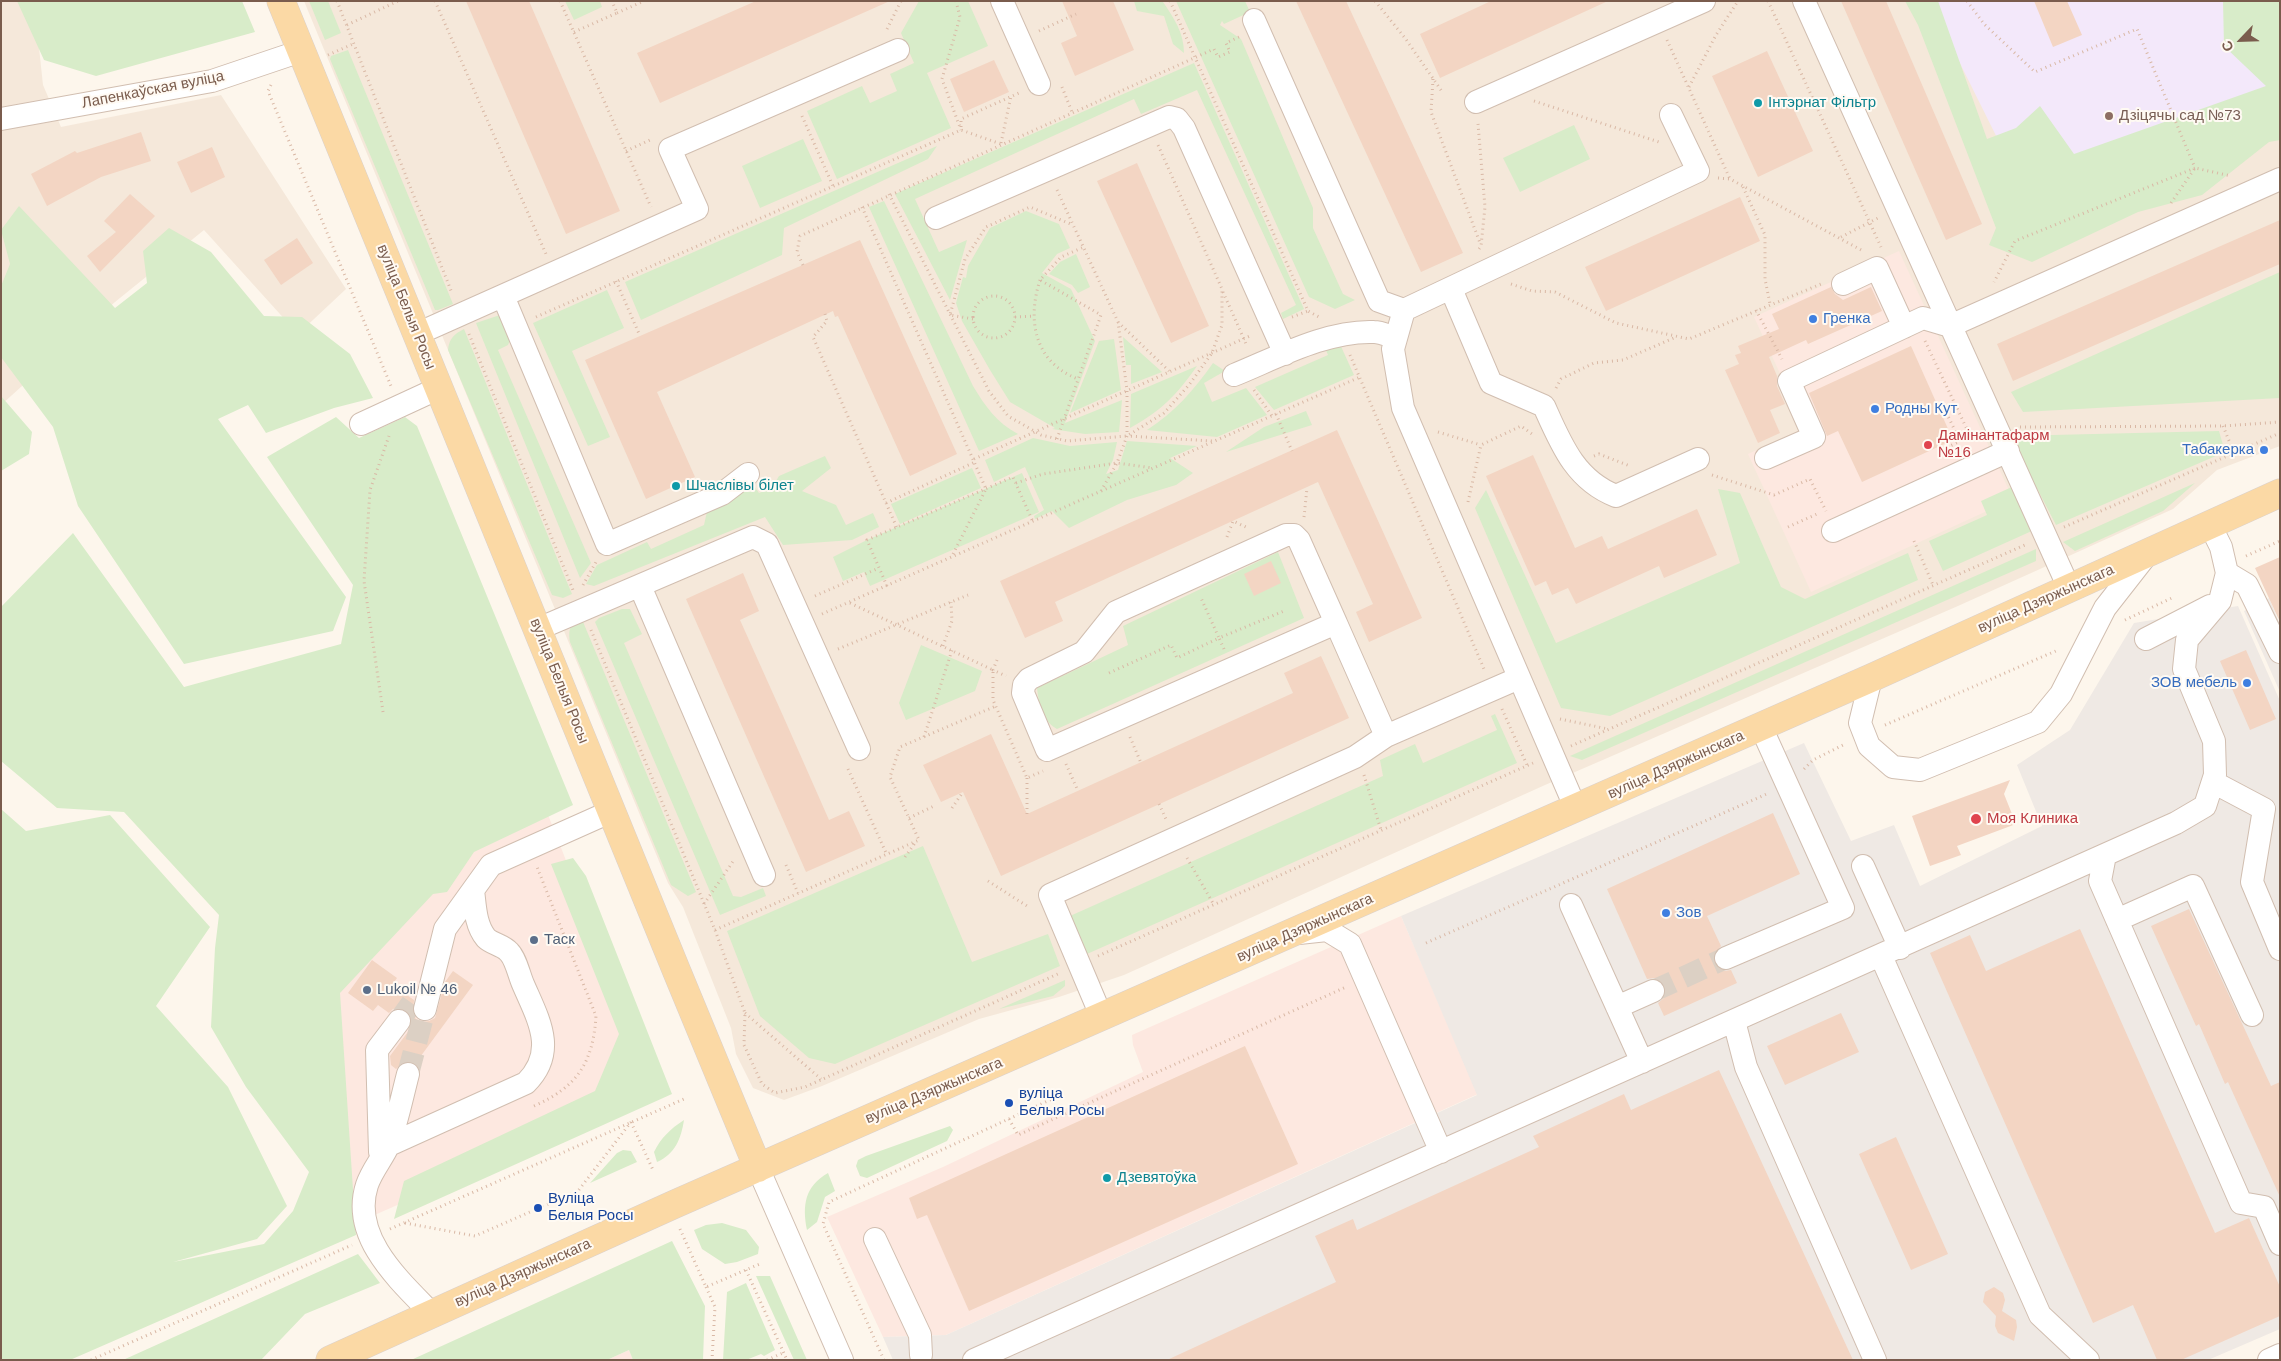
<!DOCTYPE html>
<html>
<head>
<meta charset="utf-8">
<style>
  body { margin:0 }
  #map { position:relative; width:2281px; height:1361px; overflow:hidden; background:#fdf6ec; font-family:Arial,sans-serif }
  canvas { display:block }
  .frame { position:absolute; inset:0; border:2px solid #7a5c4d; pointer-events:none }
  .north { position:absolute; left:2216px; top:15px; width:50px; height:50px; -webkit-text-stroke:4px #fffaf3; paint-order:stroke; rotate:246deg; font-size:14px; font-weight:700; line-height:20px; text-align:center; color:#7a5c4d }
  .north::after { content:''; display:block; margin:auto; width:18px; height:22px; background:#7a5c4d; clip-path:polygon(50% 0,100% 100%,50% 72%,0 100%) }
</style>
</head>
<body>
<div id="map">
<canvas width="2281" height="1361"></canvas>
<div class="frame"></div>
<div class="north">С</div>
</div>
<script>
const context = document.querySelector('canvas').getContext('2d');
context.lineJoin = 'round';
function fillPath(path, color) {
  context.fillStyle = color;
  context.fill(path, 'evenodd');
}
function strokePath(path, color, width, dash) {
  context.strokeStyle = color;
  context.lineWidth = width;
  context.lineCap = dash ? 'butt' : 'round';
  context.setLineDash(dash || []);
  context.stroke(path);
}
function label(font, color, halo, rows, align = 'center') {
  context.font = font + ' Arial,sans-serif';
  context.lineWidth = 4;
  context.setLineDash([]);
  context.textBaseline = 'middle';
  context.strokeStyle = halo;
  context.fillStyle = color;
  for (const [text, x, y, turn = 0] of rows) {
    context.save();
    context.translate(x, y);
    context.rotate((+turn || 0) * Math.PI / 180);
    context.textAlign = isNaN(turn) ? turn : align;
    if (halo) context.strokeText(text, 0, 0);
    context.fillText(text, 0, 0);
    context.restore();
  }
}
const residential = new Path2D(`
  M1,1H34L43,85L61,127L221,95L346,289L298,334L204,230L115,302L1,405Z
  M304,1H1929L2280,95V446L2217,470L2173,509L1958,606L1545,785L1124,975L1059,997L979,1019L822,1086L784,1100L753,1088L736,1054L731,1028L683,907L668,883Z`);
const commercial = new Path2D(`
  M1899,251L2013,499L1811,592L1748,454L1805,428L1754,317Z
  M539,792L657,1091L345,1228L296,978Z
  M1401,916L1478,1094L946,1335L883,1337L827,1217L943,1167L1143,1072L1133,1045L1132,1035Z
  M629,1350L633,1360H607Z`);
const industrial = new Path2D(`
  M2269,598L2280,624V692L2244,611Z
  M2238,606L2280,701V1329L2208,1360H893L883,1337L946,1335L1477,1095L1401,916L1804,743L1851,841L1894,825L1920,886L2042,826L2017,765L2070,730L2134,623Z`);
const education = new Path2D(`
  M1929,1H2277L2280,8V95L2030,204Z`);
const green = new Path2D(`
  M17,1H242L255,32L96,76L44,60Z
  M309,1H328L341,33L325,40Z
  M565,1H600L602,7L574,20Z
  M919,1H968L988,46L927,73L951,128L837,179L807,111L862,86L870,103L897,91L890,74L914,63L901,33Z
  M1134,1L1163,2C1174,18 1184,33 1184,53L1173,44L1164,16L1137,11Z
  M1176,1H1245L1250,12L1224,24L1222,21L1220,25L1241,39L1313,208V228L1343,294L1355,300L1335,309L1309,297Z
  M1905,1H1938L1987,139L2016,128L2040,106L2074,154L2266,86L2224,46L2223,1H2280V140L2269,142L2202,195L2138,212L2032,262L1989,245L1996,228L1918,25Z
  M348,50L453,304L438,310H435L330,59L331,56Z
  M1194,63L1304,309L1283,319L1281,313L1296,305L1197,90L1141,114L1134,99L915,199L939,252L967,240L950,300L895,194Z
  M1574,125L1590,159L1520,192L1503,158Z
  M803,139L822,181L760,208L742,166Z
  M937,146L928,159L784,228L782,255L641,320L625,282Z
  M884,201L973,386C985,406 997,423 1018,434L979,451L869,207Z
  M19,206L115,308L147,283L143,251L169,228L211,252L264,316L302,317L350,354L373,398L334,408L266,433L248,405L218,419L346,597L333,631L184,664L78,506L53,427L1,357V286L10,264L1,230Z
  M1026,211L1059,224L1070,248L1057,254L1042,273L1071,289L1095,341L1065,423L1122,400L1119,432L1085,434L1052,429L1055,428L1010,402L990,370L962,321L956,303L963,277L966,278L968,266L990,228Z
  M1076,254L1090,287L1078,293L1072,285L1049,274L1060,262Z
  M2280,272V398L2023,412L2011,392Z
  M607,290L624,328L572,351L610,437L588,446L533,323Z
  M500,315L512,336L508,345L498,350L591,563L580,578L476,323Z
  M464,329L561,568L572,594L563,598L552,595L448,350C449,339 454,334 464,329Z
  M1123,337L1162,372L1131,384V365H1126Z
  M1114,339L1121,390L1070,413L1099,341Z
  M1339,342L1354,375L1274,410L1255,387L1328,355L1325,348Z
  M1213,363L1225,371L1204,383L1212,402L1246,388L1267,415L1217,437L1147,430C1175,412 1194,390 1213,363Z
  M1197,366C1176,396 1162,410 1130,428L1131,394Z
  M1,396L32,432L29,454L1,471Z
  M1306,411L1312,425L1226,452L1264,427Z
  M336,417L359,438L405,417L417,426L573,805L474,852L447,892L433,894L340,993L356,1235L70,1360H1V809L26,831L110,815L210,927L156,1006L228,1087L287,1206L257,1239L173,1262L264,1244L293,1211L309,1172L246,1087L211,1027L215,948L219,915L124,812L57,808L1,761V607L73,533L184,687L341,644L353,585L267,457Z
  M2219,431L2225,452L2056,525L2010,436Z
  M1033,438L1070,446L1117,442L1113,460L1106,474L1118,470L1127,441L1197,446L1170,458L1193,473L1176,485L1127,500L1069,528L1052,511L1035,519L1034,516L1044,510L1025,467L994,482L985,460Z
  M825,456L831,468L802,491L836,505L846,525L873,513L879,527L852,540L783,545L765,517L594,586L586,584L597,565L647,542L651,549L704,525L708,507L754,486L759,493L772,488L779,476Z
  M972,468L981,488L900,524L891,504Z
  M1022,473L1039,512L870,586L864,572L843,581L833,557L867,540Z
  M2195,483L2163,511L2075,551L2063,542Z
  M2014,486L2034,530L1943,571L1929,541L1987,515L1981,501Z
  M1718,489L1740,493L1781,587L1805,599L1908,553L1918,580L1610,716L1561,708L1475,508L1486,490L1556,643L1740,563Z
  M2036,549V561L1582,760L1570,756Z
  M1278,552L1304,618L1057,729C1042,720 1039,706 1037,688L1128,645L1123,626Z
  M622,609H630L642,634L624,643L733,896L741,897L763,888L766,896L720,915L595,622L599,618Z
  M581,617L696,892L688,896L671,885L570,642C568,629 570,625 581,617Z
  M921,645L982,671L975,691L906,720L899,703Z
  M1495,714L1517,763L1087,954L1070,916L1383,776L1380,760L1415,744L1423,763L1497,730L1491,716Z
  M923,846L972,962L1048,934L1060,966L835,1064L809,1058L760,1016L727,931Z
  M573,858L586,876L672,1094L394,1219L404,1181L595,1091L619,1034L551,864Z
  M1065,980V986L1053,996L999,1009Z
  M684,1120C681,1139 675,1154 657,1162L654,1152C661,1138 670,1129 684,1120Z
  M950,1126L953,1130L947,1141L867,1178L860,1176L856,1166L858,1160L866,1156Z
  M623,1150L631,1151L637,1162L590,1183L617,1153Z
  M828,1173L835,1191L825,1197L817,1222L807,1230C802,1205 805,1186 828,1173Z
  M722,1223L746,1230L759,1247L758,1254L737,1262L725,1264L702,1249L694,1230L706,1225Z
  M672,1241L705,1306L703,1360H633L629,1350L607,1360H411Z
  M358,1254L380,1283L305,1314L261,1360H123Z
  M756,1276H770L807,1360H794Z
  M746,1283L775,1350L764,1356L761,1354L746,1360H723L727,1292Z`);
const building = new Path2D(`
  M466,1H529L620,211L566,234Z
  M756,1H890L660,103L637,53Z
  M1062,1H1113L1134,50L1075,76L1061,43L1077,36Z
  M1296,1H1346L1463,253L1421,272Z
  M1491,1H1608L1440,78L1420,34Z
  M1841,1H1886L1982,224L1946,240Z
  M2034,1H2067L2082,35L2053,47Z
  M1767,51L1813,151L1758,177L1712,76Z
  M994,60L1009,92L964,112L950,79Z
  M141,132L151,161L101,177L47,206L31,174L75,151L77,153Z
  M212,147L225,177L191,193L177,162Z
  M1137,163L1209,326L1171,343L1097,181Z
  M130,194L155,216L100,272L87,256L116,232L104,221Z
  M1740,197L1760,241L1606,311L1585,267Z
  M2280,220V264L2013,381L1997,344Z
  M297,238L313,263L281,285L264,260Z
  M860,240L957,454L910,476L838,316L835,317L833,311L657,392L695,477L646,499L585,360Z
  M1831,287L1835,294L1843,300L1871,287L1882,311L1808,344L1806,340L1769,357L1777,376V386L1785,404L1770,410L1780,433L1758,443L1725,370L1739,364L1735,355L1741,353L1738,346L1779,329L1772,314Z
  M1911,346L1953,440L1862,482L1838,431L1827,436L1809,393Z
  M1337,430L1422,618L1369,642L1356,612L1373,604L1318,482L1055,602L1063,621L1025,638L1000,581Z
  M1533,455L1575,548L1602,536L1608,549L1697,509L1717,555L1664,578L1659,566L1576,604L1568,588L1552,595L1546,581L1535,586L1486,476Z
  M2280,557V622L2255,568Z
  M1271,561L1281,583L1254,596L1244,574Z
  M743,573L759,611L740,620L784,718L829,820L849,811L865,846L806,872L686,599Z
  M2246,650L2276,719L2250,730L2220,661Z
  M1321,656L1349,718L1001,876L963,792L941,802L923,765L991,734L1027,814L1293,693L1284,673Z
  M2010,780L2004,794L2016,824L1957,846L1961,855L1930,866L1912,816Z
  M1773,813L1800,874L1707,916L1721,946L1713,956L1714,964L1724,971L1731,970L1737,983L1664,1016L1658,1003L1664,998L1665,986L1661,981L1655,978L1647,979L1607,889Z
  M2189,909L2271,1086L2280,1082V1197L2228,1082L2225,1084L2199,1024L2196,1026L2151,926Z
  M2080,929L2215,1233L2249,1218L2280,1287V1316L2181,1360H2157L2133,1305L2093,1323L1930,953L1970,935L1986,971Z
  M372,960L397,978L392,985L414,1000L413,1013L416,1019L422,1022L429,1021L435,1018L445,982L453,971L473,985L415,1064L404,1062L396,1069L391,1065L390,1056L410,1029L411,1016L407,1011L400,1008L393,1009L389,1013L378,1005L373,1011L348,993Z
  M1841,1013L1859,1052L1785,1085L1767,1046Z
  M1245,1046L1298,1164L969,1311L927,1215L917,1219L909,1198Z
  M1719,1070L1853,1360H1167L1336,1282L1315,1236L1353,1219L1357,1230L1539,1147L1533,1136L1624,1094L1631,1110Z
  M1896,1137L1948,1254L1911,1270L1859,1154Z
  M1994,1287L2003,1293L2005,1300L2002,1311L2016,1320L2017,1327L2014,1341L1998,1333L1995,1326L1996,1316L1983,1302L1985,1292Z`);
const minorTunnel = new Path2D(`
  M1653,991L1726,958
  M399,1021L414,1000
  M408,1074L425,1009`);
const path = new Path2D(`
  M337,1L452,293
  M435,1L546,254
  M560,1L651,207
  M956,1L960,17L942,79L961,130
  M1170,1L1308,311L1319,317
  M1375,1L1405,38L1443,93
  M1768,1L1881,247
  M1967,1L1984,24L2035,72L2137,29L2195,168L2015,241L1994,282
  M617,13L644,1
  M347,25L398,1
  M887,29L901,1
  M1039,31L1076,14
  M574,32L617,13L612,1
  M1667,40L1730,179
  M328,55L353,44
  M1433,79L1431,112L1480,243
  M271,85L268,91L391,386
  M1062,87L1072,112
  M1689,87L1716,35L1738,1
  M1534,101L1659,142
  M802,116L833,186
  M1478,124L1485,207L1481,246L1479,249
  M961,127V119L1019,93
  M1001,143L1011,96
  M626,151L650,140
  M1718,178L1730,179L1863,251
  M1743,187L1765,235V279L1770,304
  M1057,190L1118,322L1127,390V436
  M889,194L989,391L1008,416L1041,435L1067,441L1127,436L1164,413L1189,385L1212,353L1222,325V289L1158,145
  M2171,203L2195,168L2231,176
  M862,207L986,489L952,556
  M1841,237L1878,218
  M803,265L797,252L800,236L1214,49L1218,57L1230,52L1226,43L1239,37
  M1040,280C1027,320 1034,362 1078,379
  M616,281L640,336
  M1511,284L1532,291L1555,292L1616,323L1689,339L1821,284
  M1223,292L1247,346
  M973 317a21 21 0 1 1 42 0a21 21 0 1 1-42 0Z
  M1756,310L1782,359
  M825,314L827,321L813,337L897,528
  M536,317L961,130L1001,144
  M1015,317L1034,316
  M1292,317L1308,311
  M973,319L950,315L965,259L986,227L1030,207L1073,225
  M1118,322L1169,371
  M469,334L573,590
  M1925,341L1974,444
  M1350,355L1484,669
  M1556,388L1561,379L1594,363L1623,360L1676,337
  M1254,390L1272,416
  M1276,414L1292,451
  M2223,426L2234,453
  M2020,427L2223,426L2280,422
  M1438,432L1481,445
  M1057,439L1101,315L1040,280L1061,257L1084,247
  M1940,446L1942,450L1960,441L1945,410L1956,405
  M1594,456L1599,454L1630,466
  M974,459L1252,335
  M1712,475L1774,495L1810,479L1826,511
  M1016,483L1043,474L1117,463L1153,468
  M1101,491L1117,463L1127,436L1212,441
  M1468,502L1481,445L1521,426L1532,434
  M886,503L975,462
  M1304,517L1307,488
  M1788,527L1817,514
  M2064,527L2280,433
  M1227,537L1233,521L1248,528
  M1914,541L1933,585
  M2246,556L2280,541
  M583,585L596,562
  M887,586L867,540L1013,477L1033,522
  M815,596L879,568
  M850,603L993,670V700L1027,778L1043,771
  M822,614L1360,377
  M2125,620L2174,597
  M591,630L715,930L745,1013L744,1045L762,1084L775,1093L805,1087L1060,973
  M943,646L952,621L951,602
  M838,649L968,595
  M1224,649L1219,638L1284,611
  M997,660L993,670L1006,676
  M1109,673L1171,645L1177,658L1219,638L1201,598
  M1502,709L1527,765
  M383,712L364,581L370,490L389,436
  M1560,719L1608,729
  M1885,725L2058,650
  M924,737L952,650
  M1130,737L1141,763
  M1571,746L2027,544
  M1066,764L1078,791
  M848,769L887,855
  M1804,769L1813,760L1845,744
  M1364,775L1381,830
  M1159,804L1166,819
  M952,808L963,792
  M1027,814V778
  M909,818L934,806
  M905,857L915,843
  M1187,858L1214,905
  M786,865L798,893
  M988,881L1027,906
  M704,904L734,860
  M715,930L919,840L890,777L900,747L996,706
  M1426,943L1769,793
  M1098,956L1533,763
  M745,1013L821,1079
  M534,1106C577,1087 593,1063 596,1016L537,867
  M1009,1119L1018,1135L1346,987
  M631,1122L653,1170
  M405,1223L475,1236L578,1191L631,1122
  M390,1229L684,1099
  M680,1229L706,1287L762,1263
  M746,1270L787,1360
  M706,1287L715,1307L712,1360
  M91,1360L352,1245
  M767,1360L783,1353
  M884,1360L823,1224L829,1202L1052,1099`);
const minor = new Path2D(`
  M1002,1L1039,84
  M1804,1L2069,588
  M1254,20L1379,301L1404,310
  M1476,102L1704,1
  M1,119L212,81L301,51
  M936,218L1169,117L1177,119L1184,128L1285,354
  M1843,284L1877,268L1904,327
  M1451,289L1491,383L1544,406C1561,444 1575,480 1616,496L1698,459
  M503,296L607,544L722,494L748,474
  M417,334L697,209L670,149L898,50
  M1234,375C1276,358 1327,330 1374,332C1381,332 1389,336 1396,338
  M361,424L439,388
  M1766,458L1814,437L1789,381L1923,318L1950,326L2280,179
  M1833,531L2008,451
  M2227,573L2247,585L2280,652
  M640,586L764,875
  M1336,623L1299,540L1294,535H1286L1116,612L1084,652L1029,679L1024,685L1023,693L1047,750L1336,623L1386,736
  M538,629L753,537L767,544L859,749
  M2146,639L2210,606
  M1871,678L1860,723L1869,746L1893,767L1920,770L2038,722L2061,694L2105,608L2148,553
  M2213,782L2264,809L2252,882L2280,949
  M1576,809L1403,408L1393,349L1404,310L1698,171L1671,115
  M2105,855L2100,881L2241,1203L2264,1207L2280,1244
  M1863,866L1900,948
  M1571,905L1642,1062
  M2117,920L2193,886L2252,1015
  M1299,933L1327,930L1350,944L1441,1152
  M1881,956L2040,1315L2088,1360
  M1726,958L1843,908L1761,727
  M1617,1007L1653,991
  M425,1009L445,929L491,865L612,811
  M1102,1018L1050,895L1355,757L1386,736L1519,678
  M1734,1021L1746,1067L1875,1360
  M408,1074C402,1097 397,1122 389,1144C383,1158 372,1170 367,1185C350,1237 400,1281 432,1314
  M389,1145L526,1083C558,1051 538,1019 523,984C519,975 516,959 509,952C503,945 492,944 486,938C475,925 475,905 473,890
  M380,1152L377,1050L399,1021
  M758,1168L842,1360
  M875,1239L920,1335L921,1355
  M974,1360L2176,823L2205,806L2215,775L2214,741L2184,669L2187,640L2220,601L2227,573L2221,547L2210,525
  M2269,1360L2280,1355`);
const major = new Path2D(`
  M281,1L677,972L758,1168
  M330,1360L675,1204L1871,678L2280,493`);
const markers = [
  [1758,103,5,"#0f9aa8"],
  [2109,116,5,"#8d6e63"],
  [1813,319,5,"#3f7fe0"],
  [1875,409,5,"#3f7fe0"],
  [1928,445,5,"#e0444e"],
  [2264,450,5,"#3f7fe0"],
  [676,486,5,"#0f9aa8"],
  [2247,683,5,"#3f7fe0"],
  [1976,819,6,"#e0444e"],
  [1666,913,5,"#3f7fe0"],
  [534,940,5,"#5c6f8a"],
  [367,990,5,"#5c6f8a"],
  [1009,1103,5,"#1a4fb4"],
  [1107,1178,5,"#0f9aa8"],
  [538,1208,5,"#1a4fb4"]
];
const streetNames = [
  ["Лапенкаўская вуліца",153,90,-11],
  ["вуліца Белыя Росы",406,307,68],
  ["вуліца Дзяржынскага",2046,599,-24],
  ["вуліца Белыя Росы",559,681,68],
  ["вуліца Дзяржынскага",1676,765,-24],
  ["вуліца Дзяржынскага",1305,928,-24],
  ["вуліца Дзяржынскага",934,1091,-23],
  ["вуліца Дзяржынскага",523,1273,-24]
];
const cultureNames = [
  ["Інтэрнат Фільтр",1768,103],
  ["Шчаслівы білет",686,486],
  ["Дзевятоўка",1117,1178]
];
const educationNames = [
  ["Дзіцячы сад №73",2119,116]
];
const shopNames = [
  ["Гренка",1823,319],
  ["Родны Кут",1885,409],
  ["Табакерка",2254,450,"right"],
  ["ЗОВ мебель",2237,683,"right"],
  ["Зов",1676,913]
];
const healthNames = [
  ["Дамінантафарм",1938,436],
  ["№16",1938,453],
  ["Моя Клиника",1987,819]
];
const serviceNames = [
  ["Таск",544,940],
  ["Lukoil № 46",377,990]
];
const transitNames = [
  ["вуліца",1019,1094],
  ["Белыя Росы",1019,1111],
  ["Вуліца",548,1199],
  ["Белыя Росы",548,1216]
];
fillPath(residential, '#f5e8da');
fillPath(commercial, '#fde8e0');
fillPath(industrial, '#efe9e4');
fillPath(education, '#f3e8fa');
fillPath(green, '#d8ecc9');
fillPath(building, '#f3d5c3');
strokePath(minorTunnel, '#dcd0c4', 22, [22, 11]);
strokePath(minor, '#d1beb0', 24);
strokePath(major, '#dad1cd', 29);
strokePath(path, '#d9b8a5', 3, [1, 4]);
strokePath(minor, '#fff', 22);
strokePath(major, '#fbd9a5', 28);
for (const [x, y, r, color] of markers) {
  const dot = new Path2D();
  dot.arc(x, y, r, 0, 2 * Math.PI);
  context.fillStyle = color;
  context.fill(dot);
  strokePath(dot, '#fffaf3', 2);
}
label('15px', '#7a5c4d', '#fffaf3', streetNames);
label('15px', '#0d838f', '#fffaf3', cultureNames, 'left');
label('15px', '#785e54', '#fffaf3', educationNames, 'left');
label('15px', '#366cbe', '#fffaf3', shopNames, 'left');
label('15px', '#be3a42', '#fffaf3', healthNames, 'left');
label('15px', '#4e5e75', '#fffaf3', serviceNames, 'left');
label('15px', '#164399', '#fffaf3', transitNames, 'left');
</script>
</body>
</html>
